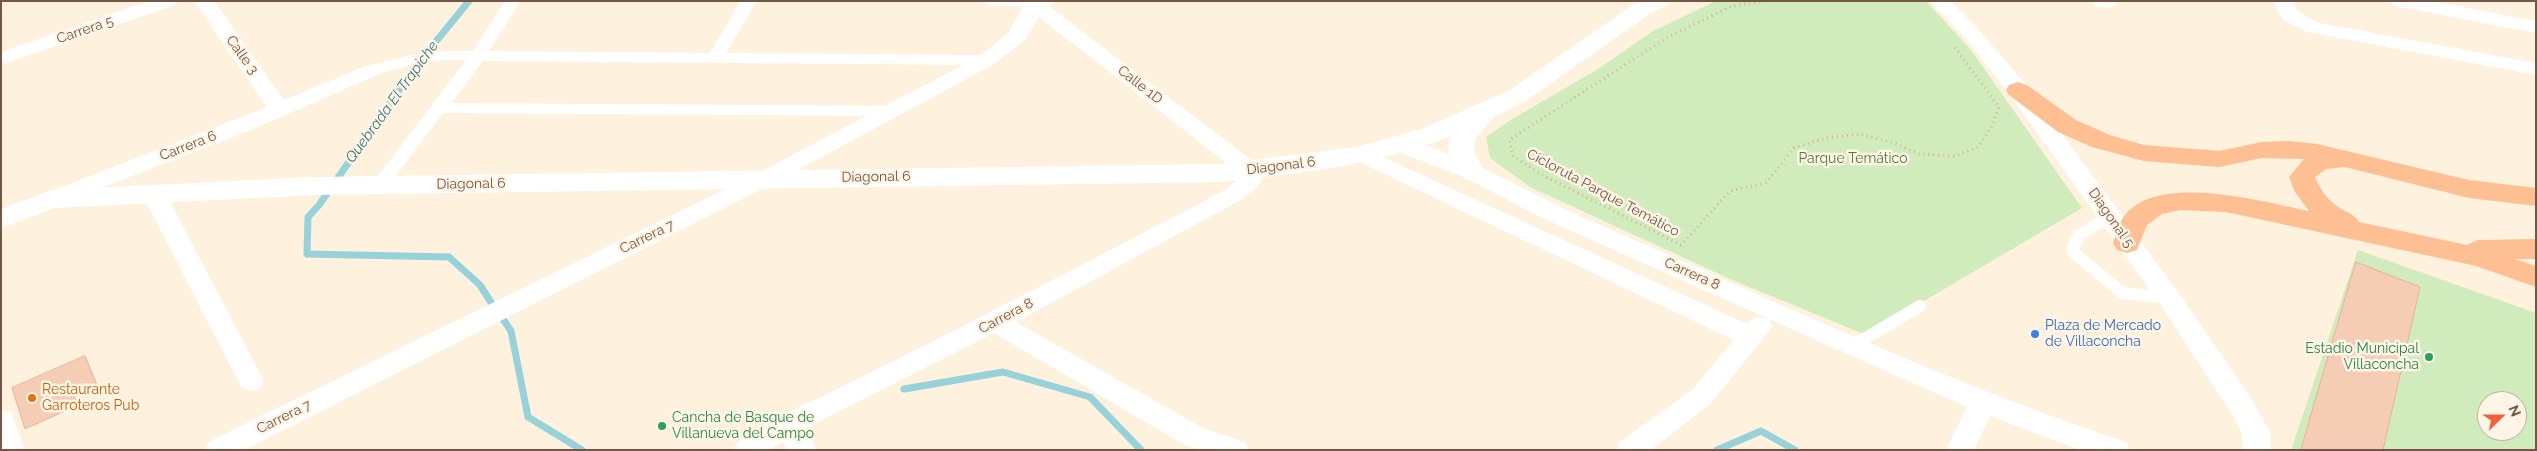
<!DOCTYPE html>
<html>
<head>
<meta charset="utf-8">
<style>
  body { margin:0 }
  #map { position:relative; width:2537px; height:451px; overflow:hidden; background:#fef1de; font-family:Raleway,sans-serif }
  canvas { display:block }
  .frame { position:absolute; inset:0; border:2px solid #755545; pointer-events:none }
  .north { position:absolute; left:2477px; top:391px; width:50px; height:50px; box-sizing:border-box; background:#fff5e6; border:1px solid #c8b5a6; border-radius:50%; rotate:68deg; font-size:14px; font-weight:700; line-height:20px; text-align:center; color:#755545 }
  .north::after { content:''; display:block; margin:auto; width:18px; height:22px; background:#f1603a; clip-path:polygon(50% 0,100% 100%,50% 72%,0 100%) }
</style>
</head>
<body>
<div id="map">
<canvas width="2537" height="451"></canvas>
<div class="frame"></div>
<div class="north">N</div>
</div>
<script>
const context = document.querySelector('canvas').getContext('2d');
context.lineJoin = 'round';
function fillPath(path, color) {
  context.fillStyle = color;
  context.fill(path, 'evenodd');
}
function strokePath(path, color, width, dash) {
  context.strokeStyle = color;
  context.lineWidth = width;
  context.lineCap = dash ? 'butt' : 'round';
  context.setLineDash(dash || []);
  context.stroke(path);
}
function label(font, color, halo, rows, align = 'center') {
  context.font = font + ' Raleway,sans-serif';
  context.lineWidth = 5;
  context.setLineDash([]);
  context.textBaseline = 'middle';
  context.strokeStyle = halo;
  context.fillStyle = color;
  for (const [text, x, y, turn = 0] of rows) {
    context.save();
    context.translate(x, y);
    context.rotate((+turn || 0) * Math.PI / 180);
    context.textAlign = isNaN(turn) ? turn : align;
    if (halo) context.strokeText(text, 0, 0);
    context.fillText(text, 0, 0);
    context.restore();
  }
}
const green = new Path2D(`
  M1716,1H1926L1971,50L2082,208L1866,335L1730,279L1530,187L1490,158L1486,137L1509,121L1598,69L1653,31Z
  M2358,250L2536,313V450H2291ZM2487,401H2517V431H2487Z`);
const stream = new Path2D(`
  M469,1L415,67L319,205L308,217L307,254L449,257L480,285L494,307
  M501,316L511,331L528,417L582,450
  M904,389L1003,372L1090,397L1141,450
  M1717,450L1761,431L1795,450`);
const building = new Path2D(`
  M2356,262L2420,287L2383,450H2301Z
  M85,356L97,385L74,396L78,405L25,429L12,388Z`);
const path = new Path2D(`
  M1765,1L1732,6L1668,37L1509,140L1513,156L1544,176L1681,245L1730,191L1766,183L1794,148L1825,138L1860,134L1894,143L1919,154L1955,156L1978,147L1991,128L1999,107L1953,45`);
const service = new Path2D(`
  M2110,216L2079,235L2072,251L2122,293L2169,298
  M1854,345L1920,306`);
const pedestrian = new Path2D(`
  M505,1H521L489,51L710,53L741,1H757L726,53L987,55L995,60L987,65L483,61L451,103L890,106L896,107L899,111L896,115L890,116L443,113L386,189H374L371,185L374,181L466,60C433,58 405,67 373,75L367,74L365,70L367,66C405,56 434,49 473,51Z`);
const minor = new Path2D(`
  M148,1H178L175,5L1,65V52Z
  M194,1H214L284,100L366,66L373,64L380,66L383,70L380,74L251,130L60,204L52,207L44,204L40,199L44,194L267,107Z
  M984,1H1054L1050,7L1258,165C1270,183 1252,191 1239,201L1016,322L1203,428L1245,442L1249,450H1201L1183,444L994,333L804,429L818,450H788L782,442L770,450H733C743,430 801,406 823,396C957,330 1090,261 1223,191L1239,178V173L1039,17L1024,41L994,64L772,184L244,450H204L208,442L756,174L980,56L1009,32L1023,7L987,5Z
  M1930,1H1951L1981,32L2026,85L2178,292L2250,397L2270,432L2271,450H2243L2242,433L2230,411L2160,304L2010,95L1967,40Z
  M2273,1H2293L2297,11L2319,23L2536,63V75L2307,32L2283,20Z
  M2390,1H2432L2536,21V33L2400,7L2393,5Z
  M1401,138C1470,156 1532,195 1596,223C1771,299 1945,382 2126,442L2130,450H2080L1990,416L1974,450H1946L1967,407L1542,218L1464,177L1393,150L1390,145L1393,140Z
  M1363,148L1747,324C1754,316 1760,317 1769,319L1773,326L1710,404L1651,450H1616L1620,442L1692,390L1734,340L1355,160L1352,155L1355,150Z
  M154,186L162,189L166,194L264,381L260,388L251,391L242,388L238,381L142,194L146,189Z
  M1,409L11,412L25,450H1Z`);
const tertiary = new Path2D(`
  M1639,1H1670L1667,6L1651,13L1526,101L1495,116L1475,139V154L1485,172L1481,178L1472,181L1463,178C1454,165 1444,152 1451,136C1376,166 1298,173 1219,182L314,195L55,208L1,228V209L52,190L314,177L1219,164L1357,147L1421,129L1508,91Z
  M2092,1H2118L2115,6L2107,8L2095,6Z`);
const trunk = new Path2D(`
  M2018,82L2027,85L2076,120L2110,135L2144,145L2219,151L2262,142L2289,141L2317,144L2469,180L2536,188V206L2469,198L2345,167L2326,169L2315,177C2321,192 2330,202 2343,210C2350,214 2355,215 2359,222L2467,245L2478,240L2536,239V259H2515L2536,266V287L2476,266L2226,212L2180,210L2162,214L2147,225L2137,250L2127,253L2117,250L2113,243C2116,234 2119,222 2125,215C2159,172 2264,202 2309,211L2295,192L2289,177L2304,159L2262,158L2219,167L2144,161L2092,147L2058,132L2009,95L2006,90L2009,85Z`);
const markers = [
  [2035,334,5,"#3f7fe0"],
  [2429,357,5,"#2e9e5b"],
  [32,398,5,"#e8710a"],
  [662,426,5,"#2e9e5b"]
];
const streetNames = [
  ["Carrera 5",85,30,-19],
  ["Calle 3",242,55,54],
  ["Calle 1D",1140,85,38],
  ["Carrera 6",188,146,-21],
  ["Diagonal 6",1281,166,-7],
  ["Diagonal 6",876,177,-1],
  ["Diagonal 6",471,184,-1],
  ["Cicloruta Parque Temático",1603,193,28],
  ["Diagonal 5",2111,218,55],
  ["Carrera 7",647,237,-26],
  ["Carrera 8",1692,274,24],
  ["Carrera 8",1006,316,-28],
  ["Carrera 7",284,417,-26]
];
const parkNames = [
  ["Parque Temático",1853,159]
];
const shopNames = [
  ["Plaza de Mercado",2045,326],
  ["de Villaconcha",2045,342]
];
const leisureNames = [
  ["Estadio Municipal",2419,349],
  ["Villaconcha",2419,365],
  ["Cancha de Basque de",672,418,"left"],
  ["Villanueva del Campo",672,434,"left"]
];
const foodNames = [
  ["Restaurante",42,390],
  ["Garroteros Pub",42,406]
];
const waterNames = [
  ["Quebrada El Trapiche",392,102,-54]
];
fillPath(green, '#d0ecbc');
strokePath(stream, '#97d1da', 7);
fillPath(building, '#f5cdb4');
strokePath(building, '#e9b293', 1);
strokePath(path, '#d9b097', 3, [1, 4]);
strokePath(service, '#fff', 12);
fillPath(pedestrian, '#fff');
fillPath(minor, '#fff');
fillPath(tertiary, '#fff');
fillPath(trunk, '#fec092');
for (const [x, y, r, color] of markers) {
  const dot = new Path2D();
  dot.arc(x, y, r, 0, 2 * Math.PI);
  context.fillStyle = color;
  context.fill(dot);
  strokePath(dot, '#fff5e6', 2);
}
label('14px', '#755545', '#fff5e6', streetNames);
label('14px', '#507c3c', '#fff5e6', parkNames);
label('14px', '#366cbe', '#fff5e6', shopNames, 'left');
label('14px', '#27864d', '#fff5e6', leisureNames, 'right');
label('14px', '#c56008', '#fff5e6', foodNames, 'left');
label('italic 15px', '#3b7883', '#fff5e6', waterNames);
</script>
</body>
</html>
